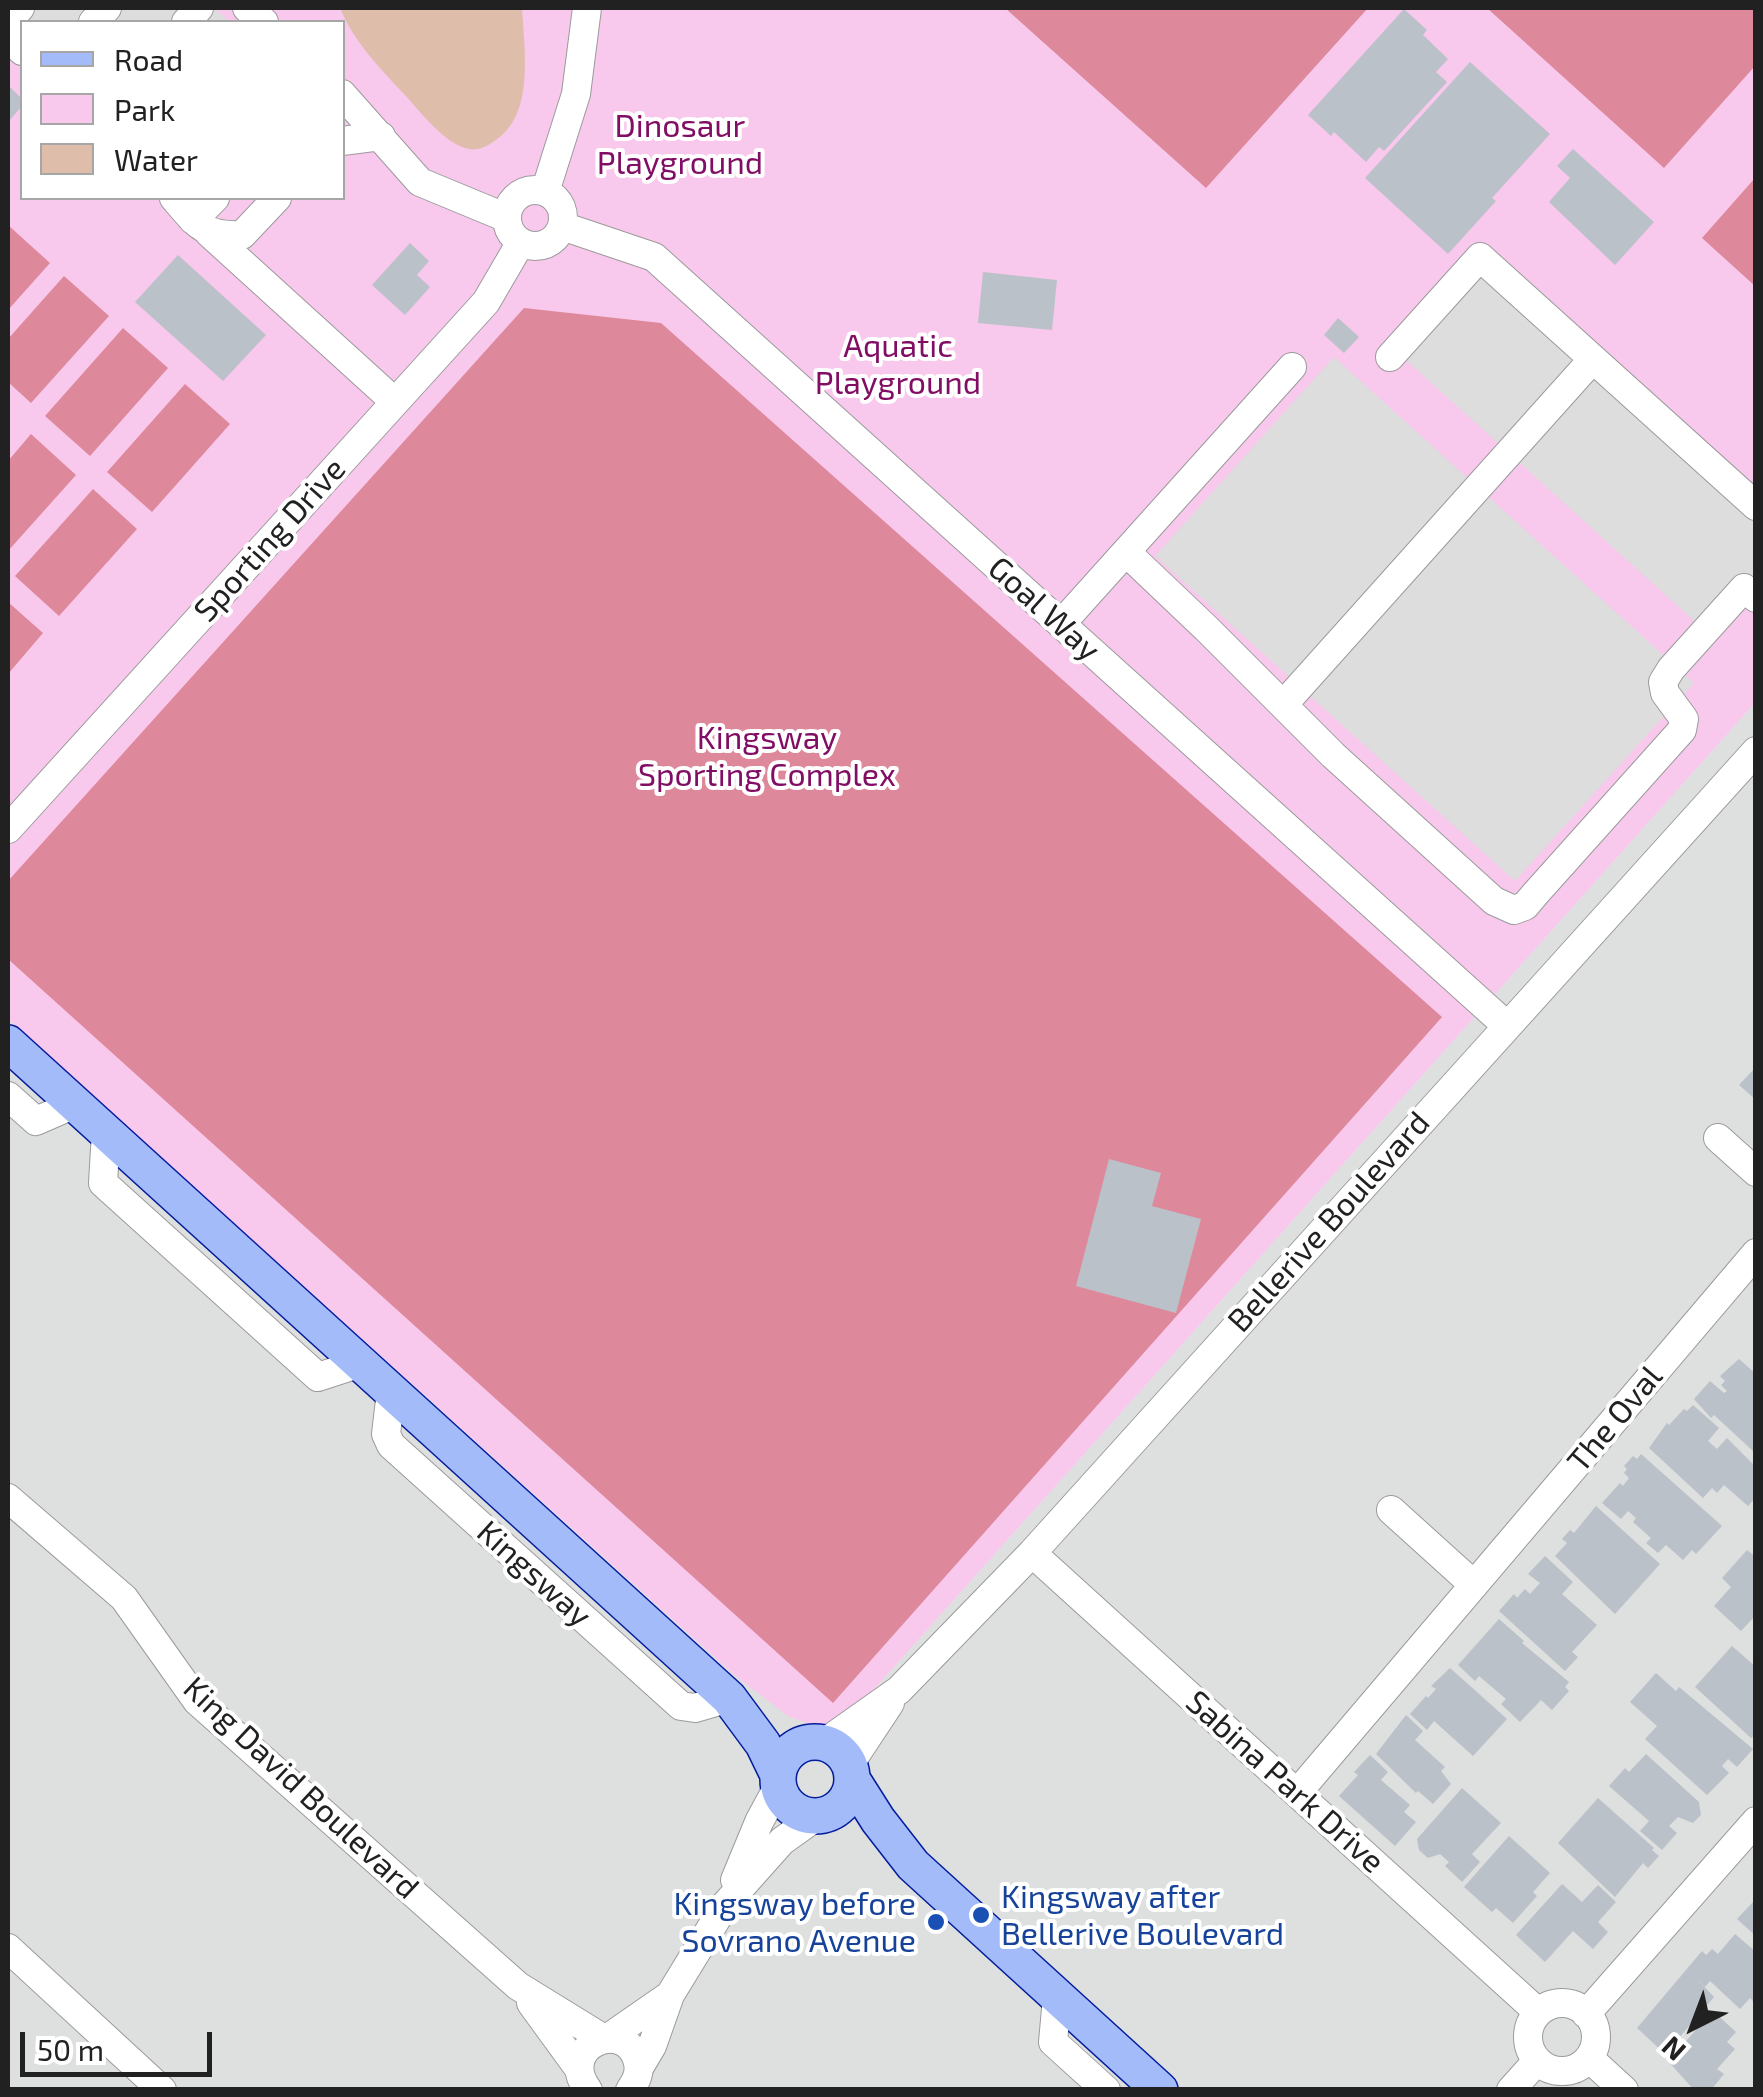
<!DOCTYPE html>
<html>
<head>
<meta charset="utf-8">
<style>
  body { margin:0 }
  #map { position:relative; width:1763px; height:2097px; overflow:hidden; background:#e8eaf1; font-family:"Exo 2",sans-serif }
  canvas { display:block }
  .frame { position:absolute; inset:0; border:10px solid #212121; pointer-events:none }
  .legend { position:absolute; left:20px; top:20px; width:325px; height:180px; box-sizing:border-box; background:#fff; border:2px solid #a6a6a6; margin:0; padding:12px 18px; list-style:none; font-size:30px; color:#212121 }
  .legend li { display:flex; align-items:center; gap:20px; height:50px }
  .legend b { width:50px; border:2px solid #a6a6a6 }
  .north { position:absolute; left:1643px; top:1977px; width:100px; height:100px; -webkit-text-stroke:8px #fff; paint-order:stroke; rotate:222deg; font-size:28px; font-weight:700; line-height:40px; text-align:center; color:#212121 }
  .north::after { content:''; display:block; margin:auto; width:35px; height:45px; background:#212121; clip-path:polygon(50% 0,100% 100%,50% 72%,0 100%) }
  .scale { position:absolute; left:20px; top:2032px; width:192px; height:45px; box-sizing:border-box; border:5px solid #212121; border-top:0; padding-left:12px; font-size:30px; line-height:35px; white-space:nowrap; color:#212121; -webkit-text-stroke:8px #fff; paint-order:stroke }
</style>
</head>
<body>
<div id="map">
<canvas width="1763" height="2097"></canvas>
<div class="frame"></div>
<ul class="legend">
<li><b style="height:12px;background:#a4bbfa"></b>Road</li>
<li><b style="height:28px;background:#f9c8ed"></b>Park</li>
<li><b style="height:28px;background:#debeaa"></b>Water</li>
</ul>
<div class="north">N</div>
<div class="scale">50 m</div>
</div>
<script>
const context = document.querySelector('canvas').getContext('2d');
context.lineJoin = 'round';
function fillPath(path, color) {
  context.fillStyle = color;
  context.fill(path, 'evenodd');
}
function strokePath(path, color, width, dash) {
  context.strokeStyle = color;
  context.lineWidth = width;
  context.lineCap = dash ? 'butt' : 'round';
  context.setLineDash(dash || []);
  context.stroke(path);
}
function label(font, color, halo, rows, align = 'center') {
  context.font = font + ' "Exo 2",sans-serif';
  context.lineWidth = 8;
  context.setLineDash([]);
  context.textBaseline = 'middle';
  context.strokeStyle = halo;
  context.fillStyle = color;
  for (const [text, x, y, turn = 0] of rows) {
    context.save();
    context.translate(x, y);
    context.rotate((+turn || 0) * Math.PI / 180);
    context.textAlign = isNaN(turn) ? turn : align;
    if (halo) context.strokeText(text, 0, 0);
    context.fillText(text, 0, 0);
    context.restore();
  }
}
const residential = new Path2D(`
  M1755,703V2089H8V1019L733,1674L835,1733Z`);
const park = new Path2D(`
  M8,8H1755V703L835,1733L788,1716L733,1674L8,1019ZM22,22H342V198H22Z`);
const pitch = new Path2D(`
  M1005,8H1368L1206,188Z
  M1487,8H1755V66L1664,168Z
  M1755,178V286L1702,238Z
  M8,225L50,263L8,310Z
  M64,276L109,316L31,403L8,382V339Z
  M524,308L661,323L1442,1017L833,1703L8,959V881Z
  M123,328L168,368L90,456L45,416Z
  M185,384L230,424L152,512L107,472Z
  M31,434L76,475L8,551V461Z
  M93,489L137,529L59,616L15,576Z
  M8,602L43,633L8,674Z`);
const parking = new Path2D(`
  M8,8H214L230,22H22V34Z
  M1485,272L1755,516V589L1712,637L1406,360Z
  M1334,357L1694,683L1515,881L1155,556Z`);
const water = new Path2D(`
  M340,8H522C524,47 535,113 497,139C490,145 479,151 469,149C444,144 420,111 404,94C379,67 354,42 340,8Z`);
const building = new Path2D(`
  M1404,9L1427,30L1423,35L1448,59L1436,72L1447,82L1384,151L1379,147L1366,162L1334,132L1331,136L1308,115Z
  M1470,62L1550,134L1492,198L1496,201L1448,254L1365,178Z
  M8,85L22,99V106L8,122Z
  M1573,149L1654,222L1615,265L1549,202L1570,178L1557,166Z
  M410,243L429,261L417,275L430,287L405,315L372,285Z
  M178,255L266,335L223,381L135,302Z
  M983,272L1057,280L1052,330L978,323Z
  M1338,318L1359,337L1344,353L1324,335Z
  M1756,1067V1100L1739,1085Z
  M1109,1159L1161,1173L1152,1206L1201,1219L1176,1313L1076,1286Z
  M1739,1359L1756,1374V1448L1753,1451L1714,1415L1711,1418L1694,1399L1710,1381L1724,1393L1727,1391L1721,1385L1725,1381L1720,1376Z
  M1693,1405L1719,1428L1708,1441L1717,1449L1727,1438L1756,1467V1497L1748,1506L1724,1485L1717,1493L1712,1488L1703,1498L1649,1448L1667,1423L1669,1425L1684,1409L1687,1411Z
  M1641,1454L1722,1526L1696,1554L1692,1550L1683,1560L1666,1545L1658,1553L1646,1543L1651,1538L1633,1522L1636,1518L1628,1511L1621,1519L1602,1503L1620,1483L1623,1486L1629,1478L1624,1473L1627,1469L1624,1466L1633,1456L1637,1459Z
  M1596,1506L1660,1564L1615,1614L1555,1556L1567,1543L1562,1539L1570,1530L1574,1533Z
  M1747,1550L1756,1557V1615L1741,1631L1714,1606L1731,1587L1722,1578Z
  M1545,1556L1573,1582L1562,1594L1597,1625L1572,1652L1578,1657L1565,1671L1499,1611L1514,1594L1517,1598L1525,1589L1530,1594L1540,1583L1528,1574Z
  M1499,1619L1524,1641L1522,1643L1569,1682L1565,1687L1569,1691L1552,1710L1541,1700L1520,1722L1501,1704L1506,1699L1479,1676L1475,1681L1458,1665Z
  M1732,1646L1756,1667V1734L1751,1738L1695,1687Z
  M1450,1668L1507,1719L1473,1756L1434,1721L1427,1730L1410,1714L1426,1696L1428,1698L1436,1689L1431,1686Z
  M1656,1673L1676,1691L1679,1687L1753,1749L1737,1767L1728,1759L1722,1766L1729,1773L1707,1795L1645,1739L1657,1726L1630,1702Z
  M1406,1715L1423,1731L1415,1740L1445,1767L1441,1771L1451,1784L1433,1804L1418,1791L1416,1793L1376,1754Z
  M1646,1754L1699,1802L1701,1815L1693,1823L1678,1817L1669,1826L1677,1833L1662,1850L1640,1831L1649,1821L1609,1786L1625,1768L1629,1772Z
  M1370,1755L1388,1772L1381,1780L1410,1805L1404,1812L1416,1822L1395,1846L1339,1796L1358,1775L1354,1772Z
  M1462,1788L1501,1823L1472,1854L1480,1862L1462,1882L1445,1866L1449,1862L1440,1854L1428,1858L1419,1850L1417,1839Z
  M1598,1798L1654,1848L1652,1850L1659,1856L1648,1868L1643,1863L1615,1897L1558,1843Z
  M1509,1836L1550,1873L1533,1892L1537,1896L1513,1923L1496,1908L1492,1912L1464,1887Z
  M1562,1884L1582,1902L1598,1885L1616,1902L1598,1922L1608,1932L1593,1949L1573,1931L1545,1962L1516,1935Z
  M1753,1902L1756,1905V1936L1737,1919Z
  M1735,1934L1756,1952V2004L1750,1998L1740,2009L1710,1981L1705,1987L1694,1976L1714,1997L1665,2054L1637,2028L1702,1951L1706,1955L1712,1949L1718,1954Z
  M1713,2011L1736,2032L1727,2042L1735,2049L1717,2069L1724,2074L1711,2090H1694L1668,2061Z`);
const minor = new Path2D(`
  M247,8L264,22
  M8,21L20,8
  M93,22L107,8
  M186,22L199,8
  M8,36L22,51
  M342,94L420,182L507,218
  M342,141L381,136
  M507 218a28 28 0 1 1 56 0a28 28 0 1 1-56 0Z
  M545,192L576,94L587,8
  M174,198C197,225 205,237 242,235L277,198
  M193,220L215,198
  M562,226L654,257L1506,1025
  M209,233L395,402
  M1390,357L1480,257L1756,506
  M1126,552L1206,628L1333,755L1494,901L1514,910L1525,906L1536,893L1682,730L1684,719L1665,693L1663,682L1671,669L1744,588L1756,598
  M1061,624L1292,367
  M1283,705L1593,359
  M8,829L486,302L521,242
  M8,1096L36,1121L75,1104
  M106,1132L103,1183L318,1377L361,1363
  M1718,1138L1756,1172
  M391,1392L386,1434L391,1445L681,1706L695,1708L729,1698
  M8,1498L124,1598L197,1701L518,1986L604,2039
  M1391,1510L1474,1585
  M1032,1553L1538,2012
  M824,1743L899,1690L1032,1553L1756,751
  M849,1765L890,1703
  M1298,1792L1756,1253
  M735,1880L759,1822L779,1785
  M8,1948L162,2090
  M1057,1998L1053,2042L1106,2090
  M1528 2037a34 34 0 1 1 68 0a34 34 0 1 1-68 0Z
  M531,2003L579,2069
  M1586,2014L1756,1821
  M608,2038L670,1995
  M1589,2058L1624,2090
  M639,2068L652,2046L670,1995L725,1905L782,1841L817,1816
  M588,2090C556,2047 623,2017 637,2059C641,2071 637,2080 630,2090
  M1511,2090L1537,2061`);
const major = new Path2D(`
  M8,1043L729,1698L763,1744L778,1775
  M778 1779a37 37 0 1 1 74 0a37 37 0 1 1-74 0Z
  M852,1779L878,1820L913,1865L1160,2090`);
const markers = [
  [981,1915,10,"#1a4fb4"],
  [936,1922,10,"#1a4fb4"]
];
const parkNames = [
  ["Dinosaur",680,126],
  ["Playground",680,163],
  ["Aquatic",898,346],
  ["Playground",898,383],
  ["Kingsway",767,738],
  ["Sporting Complex",767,775]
];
const streetNames = [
  ["Sporting Drive",270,540,-48],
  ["Goal Way",1044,609,42],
  ["Bellerive Boulevard",1329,1222,-48],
  ["The Oval",1615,1419,-50],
  ["Kingsway",534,1574,42],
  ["Sabina Park Drive",1285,1782,42],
  ["King David Boulevard",301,1788,43]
];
const transitNames = [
  ["Kingsway after",1001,1897],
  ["Bellerive Boulevard",1001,1934],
  ["Kingsway before",916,1904,"right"],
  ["Sovrano Avenue",916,1941,"right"]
];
fillPath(residential, '#dedfdf');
fillPath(park, '#f9c8ed');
fillPath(pitch, '#de889b');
fillPath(parking, '#ddd');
fillPath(water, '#debeaa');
fillPath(building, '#bbc1c9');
strokePath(minor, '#9b9b9b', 30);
strokePath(major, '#031c9c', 38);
strokePath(minor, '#fff', 28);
strokePath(major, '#a4bbfa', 35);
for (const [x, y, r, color] of markers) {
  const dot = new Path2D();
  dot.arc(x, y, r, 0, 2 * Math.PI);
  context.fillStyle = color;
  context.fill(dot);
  strokePath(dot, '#fff', 4);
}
label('32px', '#810e64', '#fff', parkNames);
label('32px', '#212121', '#fff', streetNames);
label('32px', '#164399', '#fff', transitNames, 'left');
</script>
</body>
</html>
